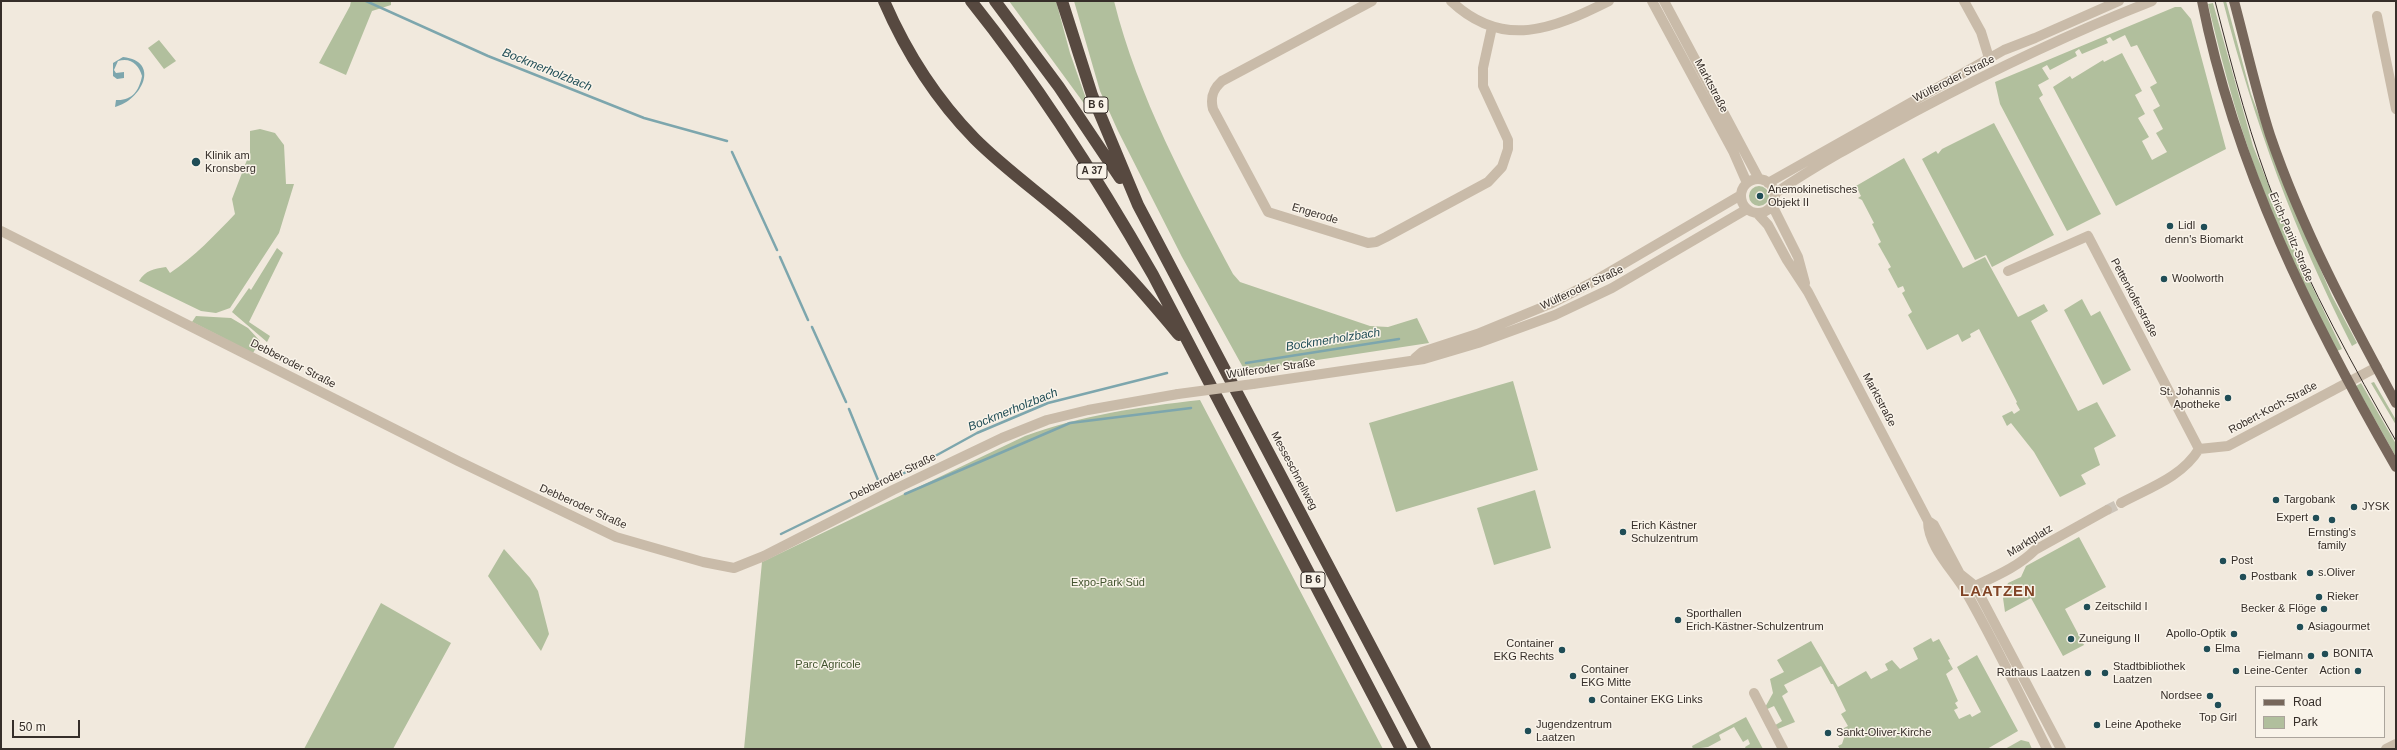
<!DOCTYPE html>
<html>
<head>
<meta charset="utf-8">
<style>
  body { margin:0 }
  #map { position:relative; width:2397px; height:750px; overflow:hidden; background:#f1e9dd; font-family:Arial,sans-serif }
  canvas { display:block }
  .frame { position:absolute; inset:0; border:2px solid #362e29; pointer-events:none }
  .legend { position:absolute; left:2255px; top:686px; width:130px; height:52px; box-sizing:border-box; background:#f9f3e9; border:1px solid #aba49c; margin:0; padding:5px 7px; list-style:none; font-size:12px; color:#362e29 }
  .legend li { display:flex; align-items:center; gap:8px; height:20px }
  .legend b { width:20px; border:1px solid #aba49c }
  .scale { position:absolute; left:12px; top:720px; width:68px; height:18px; box-sizing:border-box; border:2px solid #362e29; border-top:0; padding-left:5px; font-size:12px; line-height:14px; white-space:nowrap; color:#362e29; -webkit-text-stroke:3px #f9f3e9; paint-order:stroke }
</style>
</head>
<body>
<div id="map">
<canvas width="2397" height="750"></canvas>
<div class="frame"></div>
<ul class="legend">
<li><b style="height:5px;background:#77675b"></b>Road</li>
<li><b style="height:11px;background:#b1bf9d"></b>Park</li>
</ul>
<div class="scale">50 m</div>
</div>
<script>
const context = document.querySelector('canvas').getContext('2d');
context.lineJoin = 'round';
function fillPath(path, color) {
  context.fillStyle = color;
  context.fill(path, 'evenodd');
}
function strokePath(path, color, width, dash) {
  context.strokeStyle = color;
  context.lineWidth = width;
  context.lineCap = dash ? 'butt' : 'round';
  context.setLineDash(dash || []);
  context.stroke(path);
}
function label(font, color, halo, rows, align = 'center') {
  context.font = font + ' Arial,sans-serif';
  context.lineWidth = 3;
  context.setLineDash([]);
  context.textBaseline = 'middle';
  context.strokeStyle = halo;
  context.fillStyle = color;
  for (const [text, x, y, turn = 0] of rows) {
    context.save();
    context.translate(x, y);
    context.rotate((+turn || 0) * Math.PI / 180);
    context.textAlign = isNaN(turn) ? turn : align;
    if (halo) context.strokeText(text, 0, 0);
    context.fillText(text, 0, 0);
    context.restore();
  }
}
const green = new Path2D(`
  M351,1H391V5L372,11L346,75L319,63L350,6Z
  M1009,1H1056L1070,53L1091,113Z
  M1074,1H1114C1138,97 1187,187 1233,274L1240,282L1370,326L1388,327L1417,318L1429,343L1245,371L1182,257L1118,131L1100,91Z
  M2223,1H2226L2251,94L2292,203L2332,296L2357,343L2352,346C2294,231 2255,125 2223,1Z
  M2213,3L2253,146L2291,242L2342,349L2337,351C2312,302 2289,253 2268,202C2242,138 2224,71 2208,4Z
  M2175,7H2181L2191,19L2226,149L2116,206L2053,87L2070,76L2072,79L2103,60L2104,62L2122,53L2142,91L2135,95L2145,114L2138,118L2149,137L2142,141L2152,160L2167,152L2156,133L2163,129L2153,110L2160,106L2150,87L2157,83L2137,45L2131,47L2125,35L2113,41L2110,37L2106,39L2108,43L2082,54L2079,49L2075,52L2077,56L2050,70L2047,65L2042,68L2049,79L2038,85L2043,95L2039,98L2101,214L2067,231L2000,104L1995,82Z
  M159,40L176,61L164,69L148,48Z
  M1994,123L2054,235L1992,267L1986,255L1975,260L1922,159L1936,151L1938,154L1942,149Z
  M260,129L275,133L284,145L286,184H294L279,233L230,308L216,313L201,311L139,281C146,270 153,269 166,267L170,273C195,256 214,236 235,214L232,199L250,152V131Z
  M1904,158L1963,268L1985,257L2018,317L2044,304L2048,311L2031,321L2078,411L2097,402L2116,436L2094,448L2100,465L2081,475L2086,484L2060,497L2034,452L2011,423L2007,426L2002,416L2012,411L2014,414L2020,410L2016,403L2017,402L1979,329L1970,334L1971,337L1962,342L1958,334L1927,350L1908,315L1912,312L1902,293L1905,291L1903,286L1898,288L1888,269L1891,267L1878,244L1881,242L1872,224L1874,223L1862,200L1858,198L1861,196L1856,186Z
  M1749 196a10 10 0 1 1 20 0a10 10 0 1 1-20 0Z
  M277,248L283,253L249,322L270,336L267,342L232,312L249,288L251,290Z
  M2082,299L2091,316L2100,311L2131,370L2103,385L2064,310Z
  M196,316L231,318L248,328L260,341L253,353L192,322Z
  M1513,381L1538,470L1396,512L1369,423Z
  M2374,382L2396,420V425L2371,383Z
  M2361,383L2396,444V457L2356,386Z
  M1200,400L1383,749H744L762,562L1025,436C1083,415 1138,407 1200,400Z
  M1535,490L1551,548L1494,565L1477,508Z
  M2079,537L2106,587L2065,609L2084,645L2063,656L2031,598L2005,612L2003,598L2008,583L2021,577L2026,566Z
  M504,549L530,578L538,591L549,634L541,651L488,576Z
  M381,603L451,643L393,749H304Z
  M1931,638L1933,642L1939,639L1950,659L1948,660L1953,669L1946,674L1958,701L1955,703L1958,708L1954,710L1959,719L1970,714L1972,717L1981,712L1957,667L1977,655L2018,731L1987,749H1840L1838,746L1842,744L1845,735L1842,729L1848,726L1841,714L1846,711L1833,684H1831L1821,666L1784,685L1788,692L1782,696L1795,722L1773,731L1772,727L1782,721L1774,706L1763,711L1773,693L1770,679L1784,672L1777,660L1811,641L1838,687L1866,671L1871,679L1888,670L1885,664L1892,660L1900,669L1918,659L1913,648Z
  M1746,717L1763,749H1746L1745,747L1750,744L1748,739L1743,742L1734,727L1719,735L1721,740L1708,747L1693,749L1692,746Z
  M2021,740L2029,742L2032,749H2005Z`);
const water = new Path2D(`
  M123,57C161,61 142,100 115,107L116,100C132,101 139,91 142,76C139,65 131,57 118,61L114,70L116,73L124,72V78L117,79L113,76V63Z`);
const stream = new Path2D(`
  M366,1L488,56L644,118L727,141
  M732,152L777,250
  M780,257L808,320
  M812,327L846,402
  M1246,363L1399,339
  M849,409L878,480
  M897,477L977,433L1048,403L1167,373
  M905,494L1070,423L1191,408
  M781,534L873,489`);
const minorTunnel = new Path2D(`
  M2107,510L2121,503`);
const minor = new Path2D(`
  M1372,1L1222,81C1213,89 1210,97 1213,109L1268,212L1368,243L1376,242L1386,237L1488,182L1502,167L1508,149V140L1483,86V68L1492,27
  M1451,1C1503,50 1553,29 1609,1
  M1652,1L1733,151L1747,183
  M1664,1L1759,179
  M1964,1L1981,32L1989,58
  M2377,16L2396,109
  M1741 196a17 17 0 1 1 34 0a17 17 0 1 1-34 0Z
  M1768,183L2004,50L2035,38L2119,1
  M1774,194C1819,163 1868,137 1916,111C1993,70 2070,33 2152,1
  M1772,205L1798,257L1805,283
  M1757,213L1768,225L1787,260L1808,292L1928,521C1928,547 1954,571 1966,592C1995,643 2021,697 2047,749
  M1,231L458,461L616,537L703,562L734,568L764,556L893,490L1002,438L1047,420L1088,410L1178,394
  M2008,271L2088,236L2199,449
  M1415,358L1422,352L1477,334L1550,304L1589,284L1741,195
  M1253,384L1424,359L1478,343L1555,315L1612,288L1747,209
  M2121,503C2149,488 2182,477 2199,449L2228,446L2377,367
  M1928,521L1934,525L1960,574L1975,586L2061,749
  M1969,589C1991,578 2017,568 2035,550L2107,510
  M1754,693L1783,749
  M2386,749L2396,744`);
const major = new Path2D(`
  M2202,1C2235,168 2312,321 2396,467
  M2234,1C2246,46 2256,91 2270,135C2302,229 2349,317 2396,403`);
const highway = new Path2D(`
  M884,1C906,52 935,98 975,139C1007,171 1045,197 1078,227C1116,260 1147,297 1179,335
  M971,1C1040,87 1098,179 1153,275L1401,749
  M995,1L1059,87L1120,178
  M1062,1L1092,95L1138,205L1425,749`);
const tram = new Path2D(`
  M2215,1C2233,71 2251,141 2278,209C2311,289 2353,366 2396,441`);
const minorBridge = new Path2D(`
  M1178,394L1253,384`);
const markers = [
  [196,162,5,"#204d56"],
  [1760,196,4,"#204d56"],
  [2170,226,4,"#204d56"],
  [2204,227,4,"#204d56"],
  [2164,279,4,"#204d56"],
  [2228,398,4,"#204d56"],
  [2276,500,4,"#204d56"],
  [2354,507,4,"#204d56"],
  [2316,518,4,"#204d56"],
  [2332,520,4,"#204d56"],
  [1623,532,4,"#204d56"],
  [2223,561,4,"#204d56"],
  [2310,573,4,"#204d56"],
  [2243,577,4,"#204d56"],
  [2319,597,4,"#204d56"],
  [2087,607,4,"#204d56"],
  [2324,609,4,"#204d56"],
  [1678,620,4,"#204d56"],
  [2300,627,4,"#204d56"],
  [2234,634,4,"#204d56"],
  [2071,639,4,"#204d56"],
  [2207,649,4,"#204d56"],
  [1562,650,4,"#204d56"],
  [2325,654,4,"#204d56"],
  [2311,656,4,"#204d56"],
  [2236,671,4,"#204d56"],
  [2358,671,4,"#204d56"],
  [2088,673,4,"#204d56"],
  [2105,673,4,"#204d56"],
  [1573,676,4,"#204d56"],
  [2210,696,4,"#204d56"],
  [1592,700,4,"#204d56"],
  [2218,705,4,"#204d56"],
  [2097,725,4,"#204d56"],
  [1528,731,4,"#204d56"],
  [1828,733,4,"#204d56"]
];
const shields = [
  [1096,105,24],
  [1092,171,30],
  [1313,580,24]
];
const shieldNames = [
  ["B 6",1096,105],
  ["A 37",1092,171],
  ["B 6",1313,580]
];
const streetNames = [
  ["Wülferoder Straße",1954,79,-27],
  ["Marktstraße",1711,86,62],
  ["Engerode",1315,214,17],
  ["Erich-Panitz-Straße",2291,237,67],
  ["Wülferoder Straße",1582,288,-25],
  ["Pettenkoferstraße",2134,298,62],
  ["Debberoder Straße",293,364,27],
  ["Wülferoder Straße",1271,369,-8],
  ["Marktstraße",1879,400,62],
  ["Robert-Koch-Straße",2273,408,-28],
  ["Messeschnellweg",1294,471,62],
  ["Debberoder Straße",893,477,-26],
  ["Debberoder Straße",583,507,24],
  ["Marktplatz",2030,541,-32]
];
const poiNames = [
  ["Klinik am",205,156],
  ["Kronsberg",205,169],
  ["Anemokinetisches",1768,190],
  ["Objekt II",1768,203],
  ["Lidl",2178,226],
  ["denn's Biomarkt",2204,240,"center"],
  ["Woolworth",2172,279],
  ["St. Johannis",2220,392,"right"],
  ["Apotheke",2220,405,"right"],
  ["Targobank",2284,500],
  ["JYSK",2362,507],
  ["Expert",2308,518,"right"],
  ["Erich Kästner",1631,526],
  ["Schulzentrum",1631,539],
  ["Ernsting's",2332,533,"center"],
  ["family",2332,546,"center"],
  ["Post",2231,561],
  ["s.Oliver",2318,573],
  ["Postbank",2251,577],
  ["Rieker",2327,597],
  ["Zeitschild I",2095,607],
  ["Becker & Flöge",2316,609,"right"],
  ["Sporthallen",1686,614],
  ["Erich-Kästner-Schulzentrum",1686,627],
  ["Asiagourmet",2308,627],
  ["Apollo-Optik",2226,634,"right"],
  ["Zuneigung II",2079,639],
  ["Container",1554,644,"right"],
  ["EKG Rechts",1554,657,"right"],
  ["Elma",2215,649],
  ["BONITA",2333,654],
  ["Fielmann",2303,656,"right"],
  ["Stadtbibliothek",2113,667],
  ["Laatzen",2113,680],
  ["Container",1581,670],
  ["EKG Mitte",1581,683],
  ["Leine-Center",2244,671],
  ["Action",2350,671,"right"],
  ["Rathaus Laatzen",2080,673,"right"],
  ["Nordsee",2202,696,"right"],
  ["Container EKG Links",1600,700],
  ["Top Girl",2218,718,"center"],
  ["Jugendzentrum",1536,725],
  ["Laatzen",1536,738],
  ["Leine Apotheke",2105,725],
  ["Sankt-Oliver-Kirche",1836,733]
];
const parkNames = [
  ["Expo-Park Süd",1108,583],
  ["Parc Agricole",828,665]
];
const waterNames = [
  ["Bockmerholzbach",547,70,22],
  ["Bockmerholzbach",1333,340,-9],
  ["Bockmerholzbach",1013,410,-22]
];
const districtNames = [
  ["LAATZEN",1998,592]
];
fillPath(green, '#b1bf9d');
fillPath(water, '#7da6ad');
strokePath(stream, '#7da6ad', 2.5);
strokePath(minorTunnel, '#ccc4b9', 10, [10, 5]);
strokePath(minor, '#c9bba9', 10);
strokePath(major, '#77675b', 10);
strokePath(highway, '#574940', 12);
strokePath(tram, '#362e29', 1);
strokePath(minorBridge, '#c9bba9', 10);
for (const [x, y, r, color] of markers) {
  const dot = new Path2D();
  dot.arc(x, y, r, 0, 2 * Math.PI);
  context.fillStyle = color;
  context.fill(dot);
  strokePath(dot, '#f9f3e9', 1.5);
}
for (const [x, y, w] of shields) {
  const box = new Path2D();
  box.roundRect(x - w / 2, y - 8, w, 16, 3);
  context.fillStyle = '#f9f3e9';
  context.fill(box);
  strokePath(box, '#362e29', 1);
}
label('bold 10px', '#362e29', null, shieldNames);
label('11px', '#362e29', '#f9f3e9', streetNames);
label('11px', '#362e29', '#f9f3e9', poiNames, 'left');
label('11px', '#42532e', '#f9f3e9', parkNames);
label('italic 12px', '#204d56', '#f9f3e9', waterNames);
context.letterSpacing = '1px';
label('bold 15px', '#814426', '#f9f3e9', districtNames);
context.letterSpacing = '0px';
</script>
</body>
</html>
